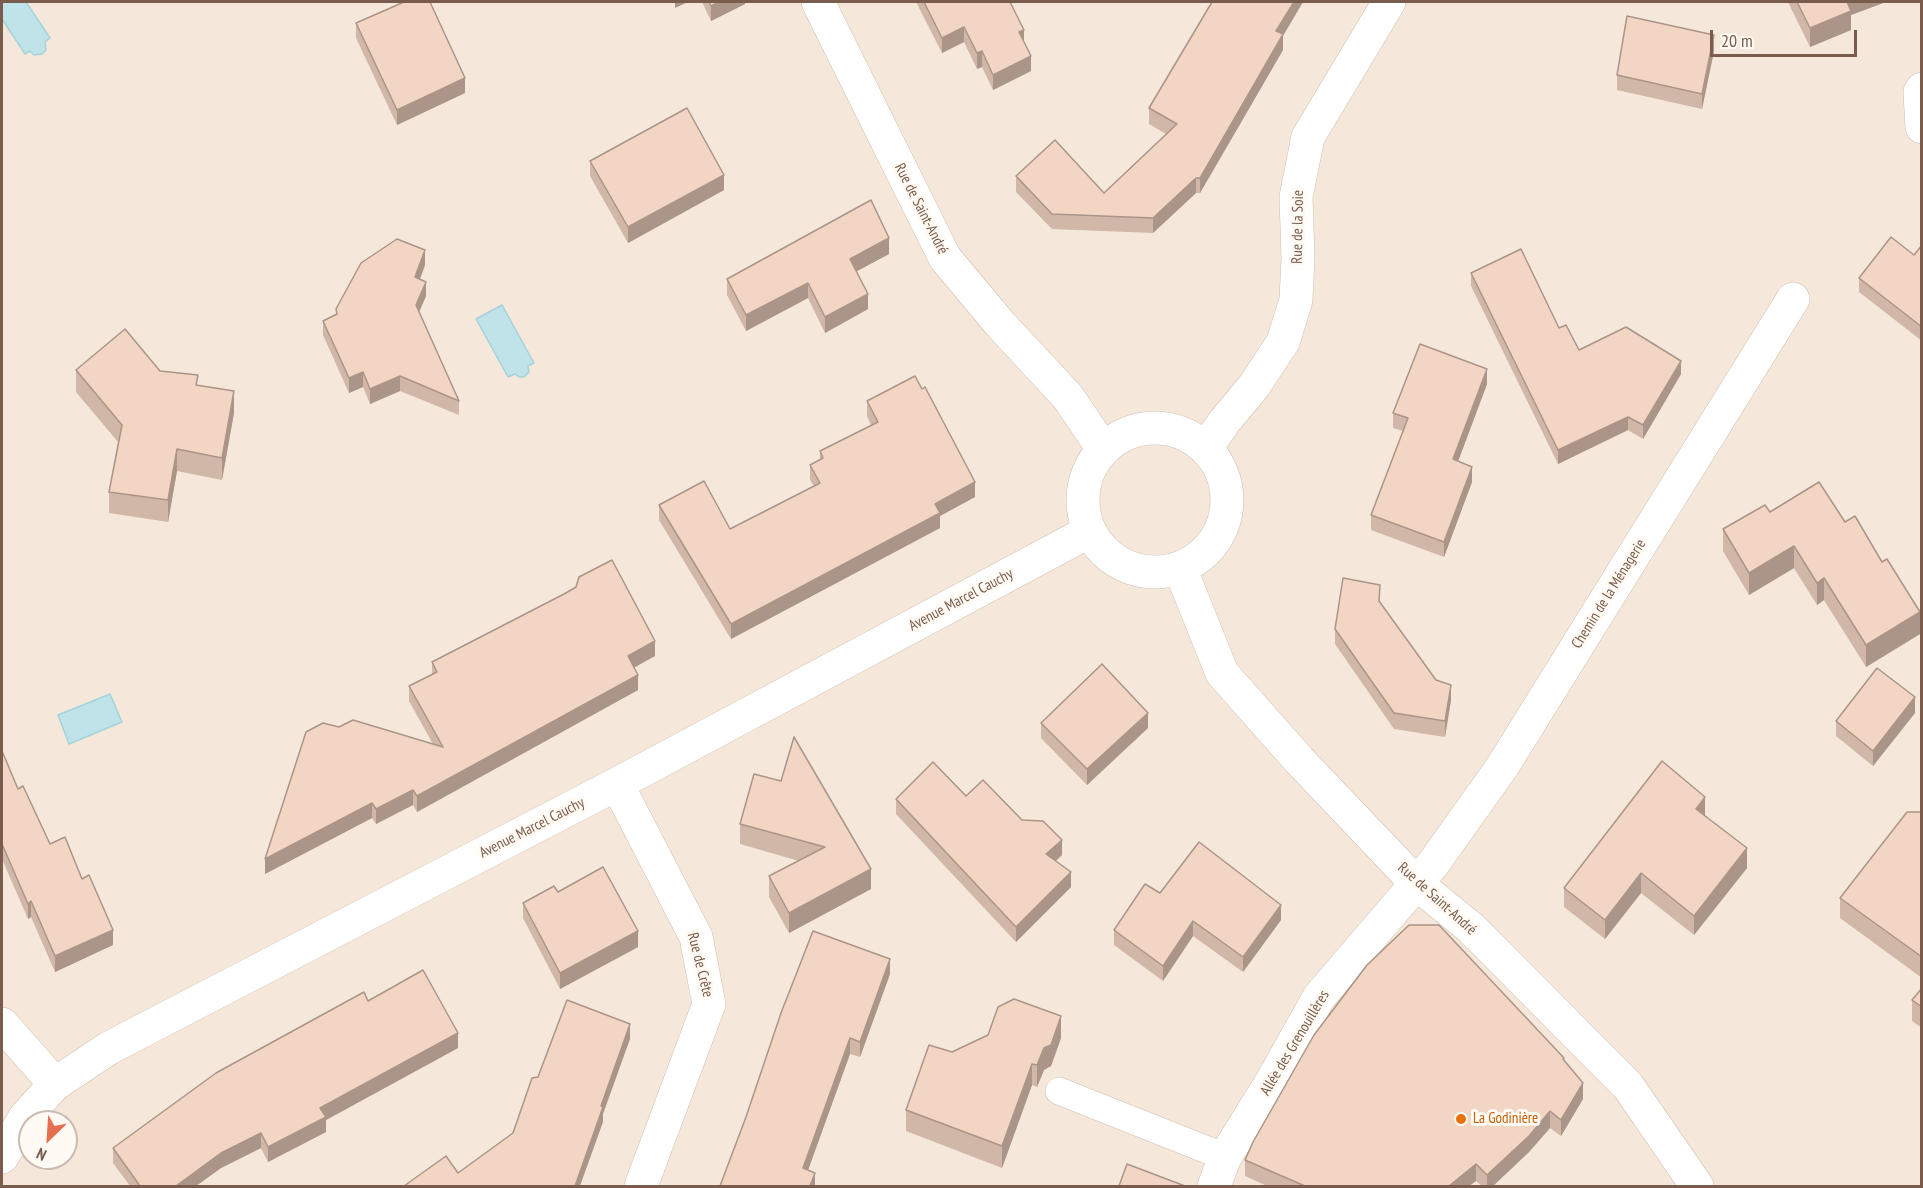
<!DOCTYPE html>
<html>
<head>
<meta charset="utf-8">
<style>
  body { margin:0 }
  #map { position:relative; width:1923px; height:1188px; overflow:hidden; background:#fdf6ec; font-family:"PT Sans Narrow",sans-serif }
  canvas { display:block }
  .frame { position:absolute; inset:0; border:3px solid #7a5c4d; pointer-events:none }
  .north { position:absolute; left:18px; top:1110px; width:60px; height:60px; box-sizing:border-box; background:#fffaf3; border:2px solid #cabbb1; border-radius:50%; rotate:205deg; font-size:16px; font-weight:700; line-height:24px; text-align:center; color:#7a5c4d }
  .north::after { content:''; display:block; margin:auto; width:21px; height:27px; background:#e76f51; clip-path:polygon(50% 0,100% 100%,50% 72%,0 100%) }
  .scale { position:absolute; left:1710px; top:30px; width:147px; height:27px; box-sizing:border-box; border:3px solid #7a5c4d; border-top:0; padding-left:8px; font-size:18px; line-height:21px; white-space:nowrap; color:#7a5c4d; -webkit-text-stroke:4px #fffaf3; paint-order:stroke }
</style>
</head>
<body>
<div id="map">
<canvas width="1923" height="1188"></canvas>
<div class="frame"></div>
<div class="north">N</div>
<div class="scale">20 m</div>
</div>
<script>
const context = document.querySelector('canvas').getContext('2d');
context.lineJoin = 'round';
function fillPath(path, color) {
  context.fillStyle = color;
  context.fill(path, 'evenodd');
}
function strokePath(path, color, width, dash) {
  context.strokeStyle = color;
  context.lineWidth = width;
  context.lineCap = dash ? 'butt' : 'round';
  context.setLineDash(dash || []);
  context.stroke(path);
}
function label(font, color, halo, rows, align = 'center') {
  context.font = font + ' "PT Sans Narrow",sans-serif';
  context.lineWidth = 6;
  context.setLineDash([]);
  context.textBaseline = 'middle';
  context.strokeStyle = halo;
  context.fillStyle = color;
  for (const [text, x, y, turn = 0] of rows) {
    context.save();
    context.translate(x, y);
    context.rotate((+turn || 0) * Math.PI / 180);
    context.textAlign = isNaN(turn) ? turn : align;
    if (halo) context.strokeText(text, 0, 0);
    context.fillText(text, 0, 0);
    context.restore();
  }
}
const residential = new Path2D(`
  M2,2H1921V1186H2ZM30,1122H66V1158H30Z`);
const water = new Path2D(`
  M4,2H26L50,38L45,42L46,50L42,54L34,55L30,51L25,54L2,19V3Z
  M502,305L534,363L528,366L529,372L524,377H519L515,374L508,377L476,319Z
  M110,694L122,722L69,744L58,715Z`);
const lane = new Path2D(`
  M1059,1091L1225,1157`);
const street = new Path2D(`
  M818,2L945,258L1001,325L1068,397L1103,449
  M1922,89L1920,92L1922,127
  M1083 500a72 72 0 1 1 144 0a72 72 0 1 1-144 0Z
  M1206,448L1224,422L1254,386L1283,342L1296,300L1298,258L1296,197L1308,137L1389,2
  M1180,568L1222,673L1299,760L1417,884L1471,928L1628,1086L1697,1186
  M617,784L696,937L709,1004L641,1186
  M2,1024L55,1084
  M2,1157L25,1117L55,1084L109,1048L617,784L1090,531
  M1214,1186L1225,1157L1272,1081L1319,997L1433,864L1502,767L1793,299`);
const wall = new Path2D(`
  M702,2H745V4L711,21Z
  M916,2H1010L1024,42L1031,71L993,90L982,67L977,69L964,42L942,53Z
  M1788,2H1886L1851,15V30L1810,47Z
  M356,23L465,93L397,125L356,38Z
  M1283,36V50L1200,193H1196L1153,233L1052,229L1016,192V176L1104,193L1166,134L1149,124V108Z
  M1714,51L1702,109L1617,90V75Z
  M590,161L724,190L628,243L590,176Z
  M1922,245V341L1859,292V278L1914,255Z
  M889,254L856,271L868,309L825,333L808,298L746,331L727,295V279Z
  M425,265L420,279L426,296L419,312L459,401V415L400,391L370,404L363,387L349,393L323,335V321L336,315V309Z
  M1471,273L1559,328L1579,350L1681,374L1643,439L1628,430L1558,464L1471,286Z
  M76,370L198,385L234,413L222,480L177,471L168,522L109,513V492L118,442L76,392Z
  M1487,384L1458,461L1472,482L1444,557L1371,530V515L1403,431L1393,428V413Z
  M867,401L975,497L940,516V528L731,639L659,520V505L730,529L814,486L810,480V465L820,460V451L871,425L867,416Z
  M1770,512L1845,522L1920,634L1866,667L1824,600L1817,605L1794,568L1749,595L1723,551V529Z
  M1380,602L1451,700L1445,737L1394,729L1335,644V629Z
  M655,656L634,667L638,690L417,812L413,805L376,824L372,818L265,874L339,727L433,744L409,701V686L432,675V662Z
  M1915,713L1873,766L1836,736V721Z
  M1041,723L1148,728L1087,785L1041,738Z
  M2,751L18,789L50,844L82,879L113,945L55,972L31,917L28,919L2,859Z
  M781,781L871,889L789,933L769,897V876L799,861L740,844V824Z
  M966,796L1062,855L1056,861L1071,887L1016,942L896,814V799Z
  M1922,812V978L1840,918V898Z
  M1705,816L1747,868L1694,935L1641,893L1605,939L1564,907V888Z
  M558,892L638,947L560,989L523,918V903Z
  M1160,893L1281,920L1243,972L1193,936L1163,981L1114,945V930Z
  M890,974L860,1057L850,1054L808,1170L815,1186L746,1117Z
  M1922,988V1028L1912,1021V1000Z
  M368,1001L458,1048L326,1120V1132L268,1162L261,1148L221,1168L196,1186H130L113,1163V1148Z
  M988,1035L1061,1038L1051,1066L1044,1070L1037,1087L1032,1085L1002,1168L906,1131V1110L952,1052Z
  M1564,1061L1583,1099L1561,1136L1550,1128L1529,1152L1493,1186H1482L1476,1181L1469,1186H1267L1245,1176V1160Z`);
const shadedWall = new Path2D(`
  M675,2H688L675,8Z
  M719,2H745V4L711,21V6Z
  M1294,2H1303L1283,36V50L1200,193V178L1276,31Z
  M1846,2H1886L1851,15V30L1810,47V28Z
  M964,27V42L942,53V38Z
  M1024,30V46L1019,32Z
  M1714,35V51L1702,109V94Z
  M982,51V67L977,69V53Z
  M1031,56V71L993,90V75Z
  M465,78V93L397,125V110Z
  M724,175V190L628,243V227Z
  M1196,178V193L1153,233V218Z
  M889,238V254L850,275V259Z
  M425,250V265L415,292V277Z
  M426,282V296L416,319V305Z
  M808,283V298L746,331V315Z
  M868,294V309L825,333V317Z
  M1681,361V374L1643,439V425Z
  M1487,369V384L1453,475V459Z
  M363,372V387L349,393V378Z
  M400,376V391L370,404V389Z
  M234,391V413L222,480V458Z
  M1628,417V430L1558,464V450Z
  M177,449V471L168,522V500Z
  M1472,467V482L1444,557V542Z
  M975,482V497L940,516V528L731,639V624L935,504Z
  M1794,546V568L1749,595V573Z
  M1824,578V600L1817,605V583Z
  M1920,612V634L1866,667V645Z
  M655,641V656L628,671V656Z
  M638,675V690L417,812V796Z
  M1451,685V700L1445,737V721Z
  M1915,697V713L1873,766V751Z
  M1148,713V728L1087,785V769Z
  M413,790V805L376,824V809Z
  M1705,797V816L1696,829V809Z
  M372,803V818L265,874V859Z
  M1062,840V855L1046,869V854Z
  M1747,848V868L1694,935V916Z
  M871,869V889L789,933V913Z
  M1071,872V887L1016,942V927Z
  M1641,873V893L1605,939V920Z
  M31,901V917L28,919V904Z
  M1281,905V920L1243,972V957Z
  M1193,921V936L1163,981V966Z
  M113,930V945L55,972V956Z
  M638,931V947L560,989V973Z
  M890,959V974L860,1057V1042Z
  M1061,1016V1038L1051,1066L1044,1070L1037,1087V1065L1044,1048Z
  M630,1024V1039L603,1114V1122L580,1186H575L601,1106Z
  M458,1033V1048L326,1120V1132L268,1162V1147L320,1108Z
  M850,1038V1054L803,1184V1168Z
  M1032,1064V1085L1002,1168V1146Z
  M1583,1083V1099L1561,1136V1120Z
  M1550,1111V1128L1529,1152L1493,1186H1487V1175Z
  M261,1133V1148L221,1168L196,1186H176L221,1153Z
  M1476,1164V1181L1469,1186H1449Z
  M815,1173V1186H810Z`);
const building = new Path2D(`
  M404,2H430L465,78L397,110L356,23Z
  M709,2H719L711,6Z
  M924,2H1010L1024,30L1019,32L1031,56L993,75L982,51L977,53L964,27L942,38Z
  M1212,2H1294L1276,31L1283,34L1200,178H1196L1153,218L1052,214L1016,176L1055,140L1104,193L1177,124L1149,108Z
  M1797,2H1847L1851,11L1810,28Z
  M1627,16L1714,35L1702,94L1617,75Z
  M687,108L724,175L628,227L590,161Z
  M871,200L889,238L850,259L868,294L825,317L808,283L746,315L727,279Z
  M1891,237L1914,255L1922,245V327L1859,278Z
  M397,239L425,250L415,277L426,282L416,305L459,401L400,376L370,389L363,372L349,378L323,321L337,314L336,309L361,263Z
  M1521,249L1559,328L1566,325L1579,350L1626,327L1681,361L1643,425L1628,417L1558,450L1471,273Z
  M125,329L160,371L198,375L196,385L234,391L222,458L177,449L168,500L109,492L122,425L76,370Z
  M1420,344L1487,369L1453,459L1472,467L1444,542L1371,515L1408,418L1393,413Z
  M915,376L922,389L925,387L975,482L935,504L940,513L731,624L659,505L704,481L730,529L820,483L810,465L823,458L820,451L878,422L867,401Z
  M1819,482L1845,522L1855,516L1882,562L1887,559L1920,612L1866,645L1824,578L1817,583L1794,546L1749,573L1723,529L1765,505L1770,512Z
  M612,560L655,641L628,656L638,675L417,796L413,790L376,809L372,803L265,859L306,732L323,723L339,727L353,720L443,747L409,686L437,672L432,662L564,594L576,587L579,577Z
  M1343,578L1380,585L1379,601L1436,680L1451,685L1445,721L1394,713L1370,679L1335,629Z
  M1102,664L1148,713L1087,769L1041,723Z
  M1877,668L1915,697L1873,751L1836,721Z
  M794,737L871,869L789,913L769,876L825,847L740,824L754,774L781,781Z
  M2,751L18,789L23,786L50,844L65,837L82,879L89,875L113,930L55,956L31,901L28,904L2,844Z
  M1662,761L1705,797L1696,809L1747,848L1694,916L1641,873L1605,920L1564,888Z
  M933,762L966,796L983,780L1022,820L1043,821L1062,840L1046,854L1071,872L1016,927L896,799Z
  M1907,812H1922V957L1840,898Z
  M1199,842L1281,905L1243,957L1193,921L1163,966L1114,930L1145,884L1160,893Z
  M603,867L638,931L560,973L523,903L554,886L558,892Z
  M1409,925H1439L1564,1058L1563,1059L1583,1083L1561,1120L1550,1111L1529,1136L1487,1175L1476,1164L1449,1186H1305L1245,1160L1253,1142L1314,1035L1367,965Z
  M813,931L890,959L860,1042L850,1038L803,1168L815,1173L810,1186H720L746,1117L781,1013Z
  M423,970L458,1033L320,1108L326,1117L268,1147L261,1133L221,1153L176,1186H140L113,1148L216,1073L364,992L368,1001Z
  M1922,988V1007L1912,1000Z
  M1014,999L1061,1016L1051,1045L1044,1048L1037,1065L1032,1064L1002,1146L906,1110L929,1045L952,1052L988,1035L998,1007Z
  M567,1000L630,1024L601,1106L603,1107L575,1186H404L446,1156L458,1173L513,1133L532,1078L538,1077Z
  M1127,1164L1185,1186H1119Z`);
const markers = [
  [1461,1119,6,"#e8710a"]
];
const streetNames = [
  ["Rue de Saint-André",921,209,63],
  ["Rue de la Soie",1298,227,-89],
  ["Chemin de la Ménagerie",1609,594,-58],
  ["Avenue Marcel Cauchy",961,600,-28],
  ["Avenue Marcel Cauchy",532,828,-27],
  ["Rue de Saint-André",1437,899,42],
  ["Rue de Crête",700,965,76],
  ["Allée des Grenouillères",1295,1043,-59]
];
const foodNames = [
  ["La Godinière",1473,1119]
];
fillPath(residential, '#f5e8da');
fillPath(water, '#bfe3e8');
strokePath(water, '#a5d3da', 1.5);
strokePath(lane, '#d1beb0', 28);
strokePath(street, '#d1beb0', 34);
strokePath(lane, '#fff', 27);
strokePath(street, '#fff', 33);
fillPath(wall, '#d1b7a8');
fillPath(shadedWall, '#aa9588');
fillPath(building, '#f3d5c3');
strokePath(building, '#aa9588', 1.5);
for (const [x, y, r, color] of markers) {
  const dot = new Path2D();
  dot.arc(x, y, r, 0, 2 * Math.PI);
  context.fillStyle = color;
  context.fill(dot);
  strokePath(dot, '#fffaf3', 2);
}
label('15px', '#7a5c4d', '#fffaf3', streetNames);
label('15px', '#c56008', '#fffaf3', foodNames, 'left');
</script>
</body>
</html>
